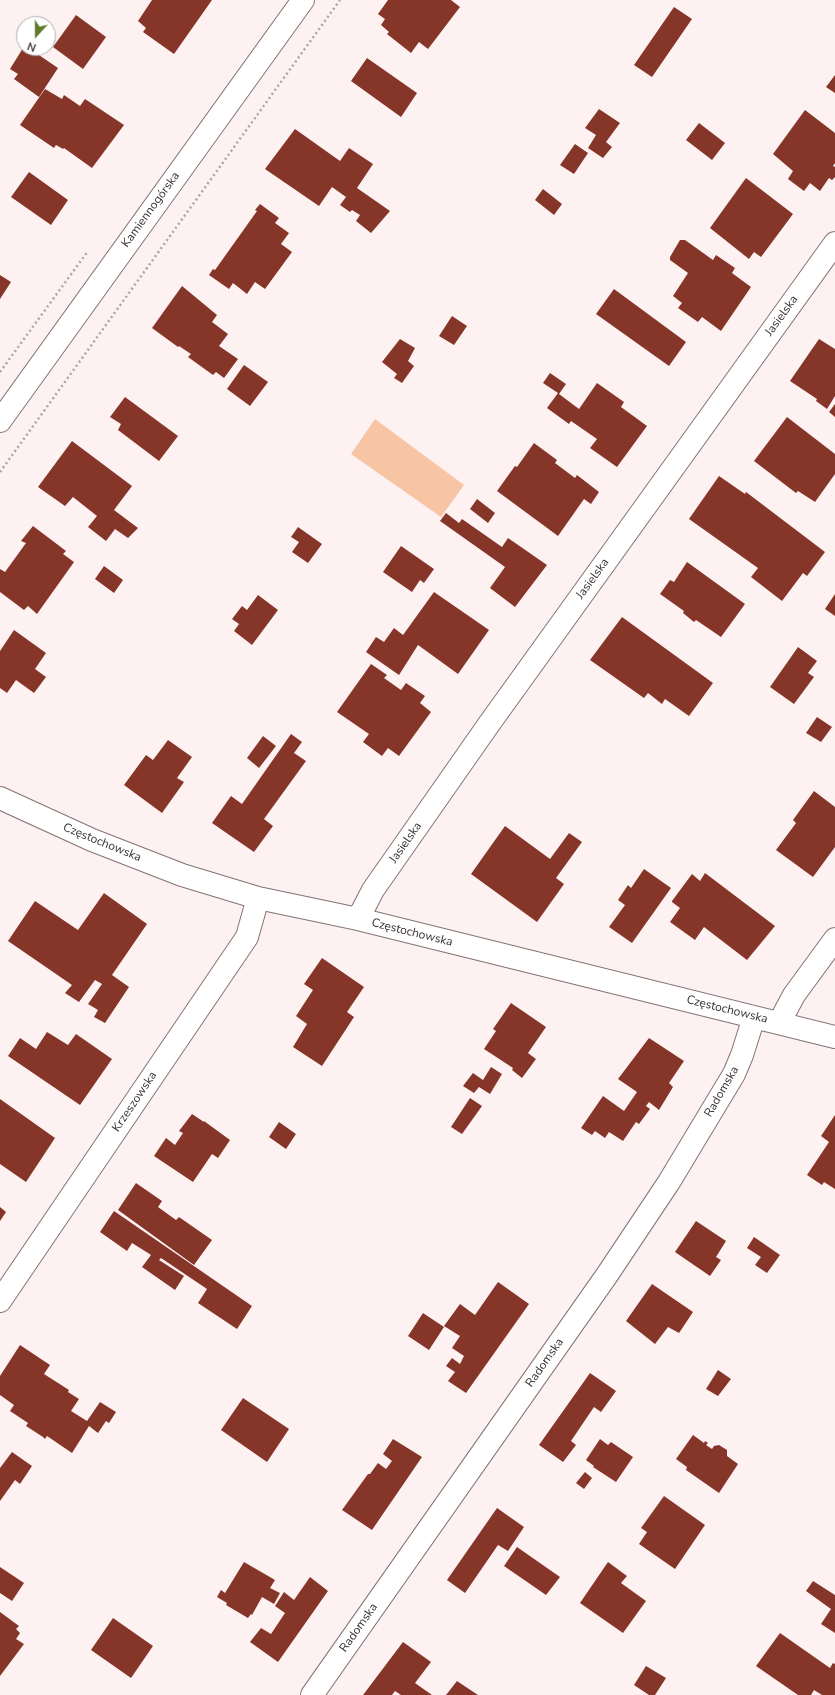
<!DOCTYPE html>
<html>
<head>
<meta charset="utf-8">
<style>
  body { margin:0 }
  #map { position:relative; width:835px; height:1695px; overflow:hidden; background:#fef1f2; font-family:"Nunito Sans",sans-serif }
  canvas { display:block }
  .north { position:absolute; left:16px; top:16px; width:40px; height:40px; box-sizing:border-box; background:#fff; border:1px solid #afacad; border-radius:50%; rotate:201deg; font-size:11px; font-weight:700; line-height:16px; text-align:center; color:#383031 }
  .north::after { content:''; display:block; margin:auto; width:14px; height:18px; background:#617b2d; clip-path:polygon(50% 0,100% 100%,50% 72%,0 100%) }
</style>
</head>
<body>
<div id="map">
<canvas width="835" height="1695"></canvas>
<div class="north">N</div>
</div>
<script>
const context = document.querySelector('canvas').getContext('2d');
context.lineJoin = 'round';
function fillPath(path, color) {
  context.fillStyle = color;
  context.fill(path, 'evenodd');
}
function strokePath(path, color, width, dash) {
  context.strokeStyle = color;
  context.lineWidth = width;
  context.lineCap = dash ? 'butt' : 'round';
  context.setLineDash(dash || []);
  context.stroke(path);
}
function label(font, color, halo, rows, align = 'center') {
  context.font = font + ' "Nunito Sans",sans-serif';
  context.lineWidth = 4;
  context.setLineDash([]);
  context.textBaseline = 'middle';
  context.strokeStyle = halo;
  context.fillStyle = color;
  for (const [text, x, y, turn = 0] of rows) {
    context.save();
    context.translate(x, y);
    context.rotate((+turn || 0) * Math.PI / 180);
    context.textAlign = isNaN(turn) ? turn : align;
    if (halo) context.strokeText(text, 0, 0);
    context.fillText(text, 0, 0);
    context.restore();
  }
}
const green = new Path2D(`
  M375,419L464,485L441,517L351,454Z`);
const building = new Path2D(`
  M152,0H212L174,54L143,32L146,28L138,21Z
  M388,0H451L460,7L428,49L419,42L411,53L387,34L389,32L381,25L385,19L378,14Z
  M674,7L692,19L652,77L634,65Z
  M76,15L106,37L83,69L53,47Z
  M23,48L31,54L33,51L58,68L39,97L14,79L18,74L10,69Z
  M367,58L417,93L401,117L351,81Z
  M835,75V93L826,87Z
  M45,89L62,99L64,95L80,106L85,99L124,125L92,168L64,148L63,149L56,145L54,148L20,125Z
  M599,109L620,123L606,142L612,147L603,158L588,148L596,135L585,128Z
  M805,110L835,133V163L833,166L835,167V177L832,180L829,178L820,191L810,183L804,191L788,179L793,171L773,154Z
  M699,123L725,143L712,160L686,140Z
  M295,129L340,161L349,148L373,164L357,188L390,211L371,233L356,221L360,215L352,210L350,212L340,205L346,197L332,187L319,206L265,169Z
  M575,144L588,153L574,174L560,165Z
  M29,172L68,200L51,225L11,197Z
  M746,178L793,214L761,257L754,252L749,259L710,228Z
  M543,189L562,204L554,215L535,200Z
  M260,204L279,218L275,223L289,233L281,244L292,252L265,289L255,282L247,294L233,283L229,289L209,275L213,269L215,270L257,211L255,210Z
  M680,240H685L713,260L716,255L735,268L732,273L751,287L721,331L702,317L698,322L678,308L682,303L673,296L688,273L670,260V257Z
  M0,275L11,282L0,299Z
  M182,286L217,315L212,322L228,334L219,346L238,359L224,378L216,372L213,375L188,357L191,354L179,346L178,347L152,328Z
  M614,289L686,342L669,366L596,314Z
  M452,316L467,326L454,345L439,336Z
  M400,339L415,348L408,361L414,366L402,383L394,378L397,374L382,362Z
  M819,339L835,349V396L827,409L816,401L817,399L790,381Z
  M244,365L268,382L250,406L227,389Z
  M550,373L566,384L559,394L579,409L597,383L624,402L621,407L647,426L617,467L590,448L597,439L571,421L569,424L547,408L558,393L543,383Z
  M125,397L178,436L159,461L118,430L121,424L110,417Z
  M835,404V417L829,412Z
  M787,417L835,454V474L815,502L798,491L796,493L754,461Z
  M72,441L132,486L114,510L138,528L128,538L115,529L106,541L88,527L97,516L73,497L65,506L38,487Z
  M534,443L557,460L555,463L575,478L577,475L599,492L591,504L584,499L558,536L497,491L515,466L517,467Z
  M719,476L745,494L746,492L825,552L807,576L803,573L782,601L751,577L758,568L689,519Z
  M477,499L495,513L488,523L470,509Z
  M446,513L459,523L462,519L502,547L508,538L547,565L515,607L490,588L505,567L440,521Z
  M33,526L66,551L63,554L74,562L37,614L28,606L24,610L0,592V569L5,572L26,543L21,541Z
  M298,527L322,544L308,563L292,552L299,542L291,537Z
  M401,546L434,569L424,583L420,580L412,592L383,572Z
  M687,562L745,604L721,637L696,620L694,622L683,613L684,611L660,594L670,580L674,582Z
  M104,566L123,580L114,593L95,579Z
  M434,592L489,630L458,674L418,645L399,675L366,652L376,637L384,642L394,628L403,635Z
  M835,594V616L825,609Z
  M258,595L278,610L252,645L234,631L239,624L232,619L242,606L247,610Z
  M622,617L713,683L689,716L665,699L662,704L648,693L644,698L590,660Z
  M14,630L46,653L35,669L46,677L34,693L16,680L7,693L0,688V651Z
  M798,647L817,661L808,673L814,677L794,704L770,687Z
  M371,664L387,675L384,678L401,690L406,683L425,696L420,703L431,712L399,756L388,748L382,756L363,742L369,734L337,712Z
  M817,717L832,727L821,742L806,733Z
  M291,734L302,742L294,753L306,761L264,819L273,826L254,852L212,823L231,796L242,804Z
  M263,736L276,746L259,768L247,758Z
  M168,740L192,757L177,778L184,782L162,813L124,785L146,755L153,760Z
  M814,791L835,807V847L813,877L776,850L796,823L793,820Z
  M505,826L550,859L569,833L582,842L556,878L564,884L537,922L471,874Z
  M644,869L671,888L632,943L609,927L625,905L618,900L628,885L631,888Z
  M705,873L775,926L747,960L704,927L695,940L670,922L680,908L672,902V901L692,874L700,881Z
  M104,893L147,924L112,975L129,987L105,1023L94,1017L98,1010L88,1004L102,984L95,980L79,1002L65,993L72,985L8,941L35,901L78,930Z
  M322,958L364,987L347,1012L354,1017L322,1066L293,1047L307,1024L296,1016L313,990L304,984Z
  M511,1003L546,1027L528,1053L536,1059L522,1078L512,1070L513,1068L484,1049L496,1031L493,1029Z
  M47,1032L68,1045L76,1034L112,1059L80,1105L8,1056L20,1038L36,1049Z
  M649,1038L684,1061L669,1083L673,1087L659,1110L649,1102L646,1106L650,1109L639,1124L636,1122L623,1141L609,1132L605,1138L595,1131L592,1135L581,1128L603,1096L624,1111L637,1092L618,1079Z
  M491,1067L502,1074L490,1094L479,1087L474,1093L463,1086L473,1073L483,1080Z
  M470,1098L482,1106L462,1134L451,1127Z
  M0,1099L55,1138L26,1182L0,1164Z
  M192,1114L204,1122V1121L230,1140L218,1158L212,1154L193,1182L154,1156L166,1138L175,1145L183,1133L179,1131Z
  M835,1115V1189L824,1182L822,1185L807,1175L829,1142L821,1136Z
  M279,1122L296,1134L286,1149L269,1137Z
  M136,1183L162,1201L158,1207L176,1220L179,1217L212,1240L194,1265L118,1210Z
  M0,1207L6,1212L0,1221Z
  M114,1211L252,1306L237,1329L198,1303L207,1289L161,1258L159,1260L184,1276L175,1290L142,1267L151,1255L148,1253L132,1243L127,1251L100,1232Z
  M696,1221L726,1241L716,1257L721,1260L710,1276L675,1252Z
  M754,1237L780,1255L767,1273L755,1265L761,1257L747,1248Z
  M498,1282L529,1304L466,1393L448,1381L455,1372L446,1366L452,1358L460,1364L464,1356L452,1348L460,1336L444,1326L460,1304L475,1315Z
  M652,1284L693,1312L679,1333L668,1327L655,1344L626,1321Z
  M423,1313L444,1327L429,1350L408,1336Z
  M20,1345L50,1365L44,1374L69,1390L68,1392L79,1399L71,1411L87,1421L100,1402L116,1412L109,1423L106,1421L98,1433L89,1426L72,1453L47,1436L45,1439L43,1437L26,1426L28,1423L10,1411L14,1405L0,1395V1376Z
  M718,1370L731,1379L718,1396L706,1389Z
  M590,1373L616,1391L601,1412L594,1407L571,1441L576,1445L563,1462L539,1445Z
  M243,1398L289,1429L267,1462L221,1430Z
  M693,1435L704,1443L705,1441L708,1443L706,1445L712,1449L714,1446L719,1445L727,1450V1456L738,1464L719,1493L686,1470L687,1467L676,1459Z
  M393,1439L422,1457L372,1530L342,1510L368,1474H370L378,1463L386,1469L392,1461L383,1454Z
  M600,1439L608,1445L611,1442L633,1457L616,1482L593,1467L594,1466L586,1460Z
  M12,1452L32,1466L20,1484L15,1480L0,1501V1468Z
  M585,1472L592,1478L584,1489L576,1483Z
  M664,1496L705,1525L675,1569L639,1544L647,1532L641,1528Z
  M497,1508L524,1527L508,1551L498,1545L465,1593L447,1580Z
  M517,1547L560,1577L546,1595L504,1566Z
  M244,1562L275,1580L270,1588L280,1593L274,1604L262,1597L252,1615L251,1614L248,1618L226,1605L227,1603L217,1597L221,1590L225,1593Z
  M608,1562L627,1576L621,1583L646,1601L623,1633L580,1603Z
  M0,1567L24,1583L12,1601L0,1593Z
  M310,1577L328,1591L278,1662L250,1642L261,1628L271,1634L285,1613L275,1606L284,1592L294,1600Z
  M813,1581L835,1595V1633L821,1624L831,1609L806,1591Z
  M0,1612L19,1626L16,1629L20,1633L16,1639L24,1644L0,1676Z
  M113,1618L153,1646L131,1678L91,1650Z
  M780,1633L830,1668L833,1663L835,1664V1695H822L814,1690L811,1695H798L756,1666Z
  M403,1642L431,1662L415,1683L432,1695H401L395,1691L392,1695H363Z
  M646,1666L666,1678L655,1695H649L634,1685Z
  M457,1681L478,1695H446Z`);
const path = new Path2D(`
  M0,372L88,251
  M0,472L340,0`);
const minor = new Path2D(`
  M0,421L303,0
  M0,798L92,840L182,875L258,898L358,919L835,1037
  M358,919L373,890L489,724L835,243
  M779,1023L794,995L835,939
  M0,1301L247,937L258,898
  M312,1695L607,1275L669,1182L734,1074L742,1055L754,1017`);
const streetNames = [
  ["Kamiennogórska",151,210,-54],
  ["Jasielska",782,316,-54],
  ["Jasielska",593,579,-54],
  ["Częstochowska",102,843,22],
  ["Jasielska",406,843,-55],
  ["Częstochowska",412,933,14],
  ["Częstochowska",727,1010,14],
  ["Radomska",722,1092,-60],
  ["Krzeszowska",135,1102,-56],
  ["Radomska",545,1363,-55],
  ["Radomska",359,1628,-55]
];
fillPath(green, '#f8c5a4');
fillPath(building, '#863629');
strokePath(minor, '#857274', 24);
strokePath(path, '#afa4a5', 2.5, [2, 3]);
strokePath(minor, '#fff', 22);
label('12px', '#383031', '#fff', streetNames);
</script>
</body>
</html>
